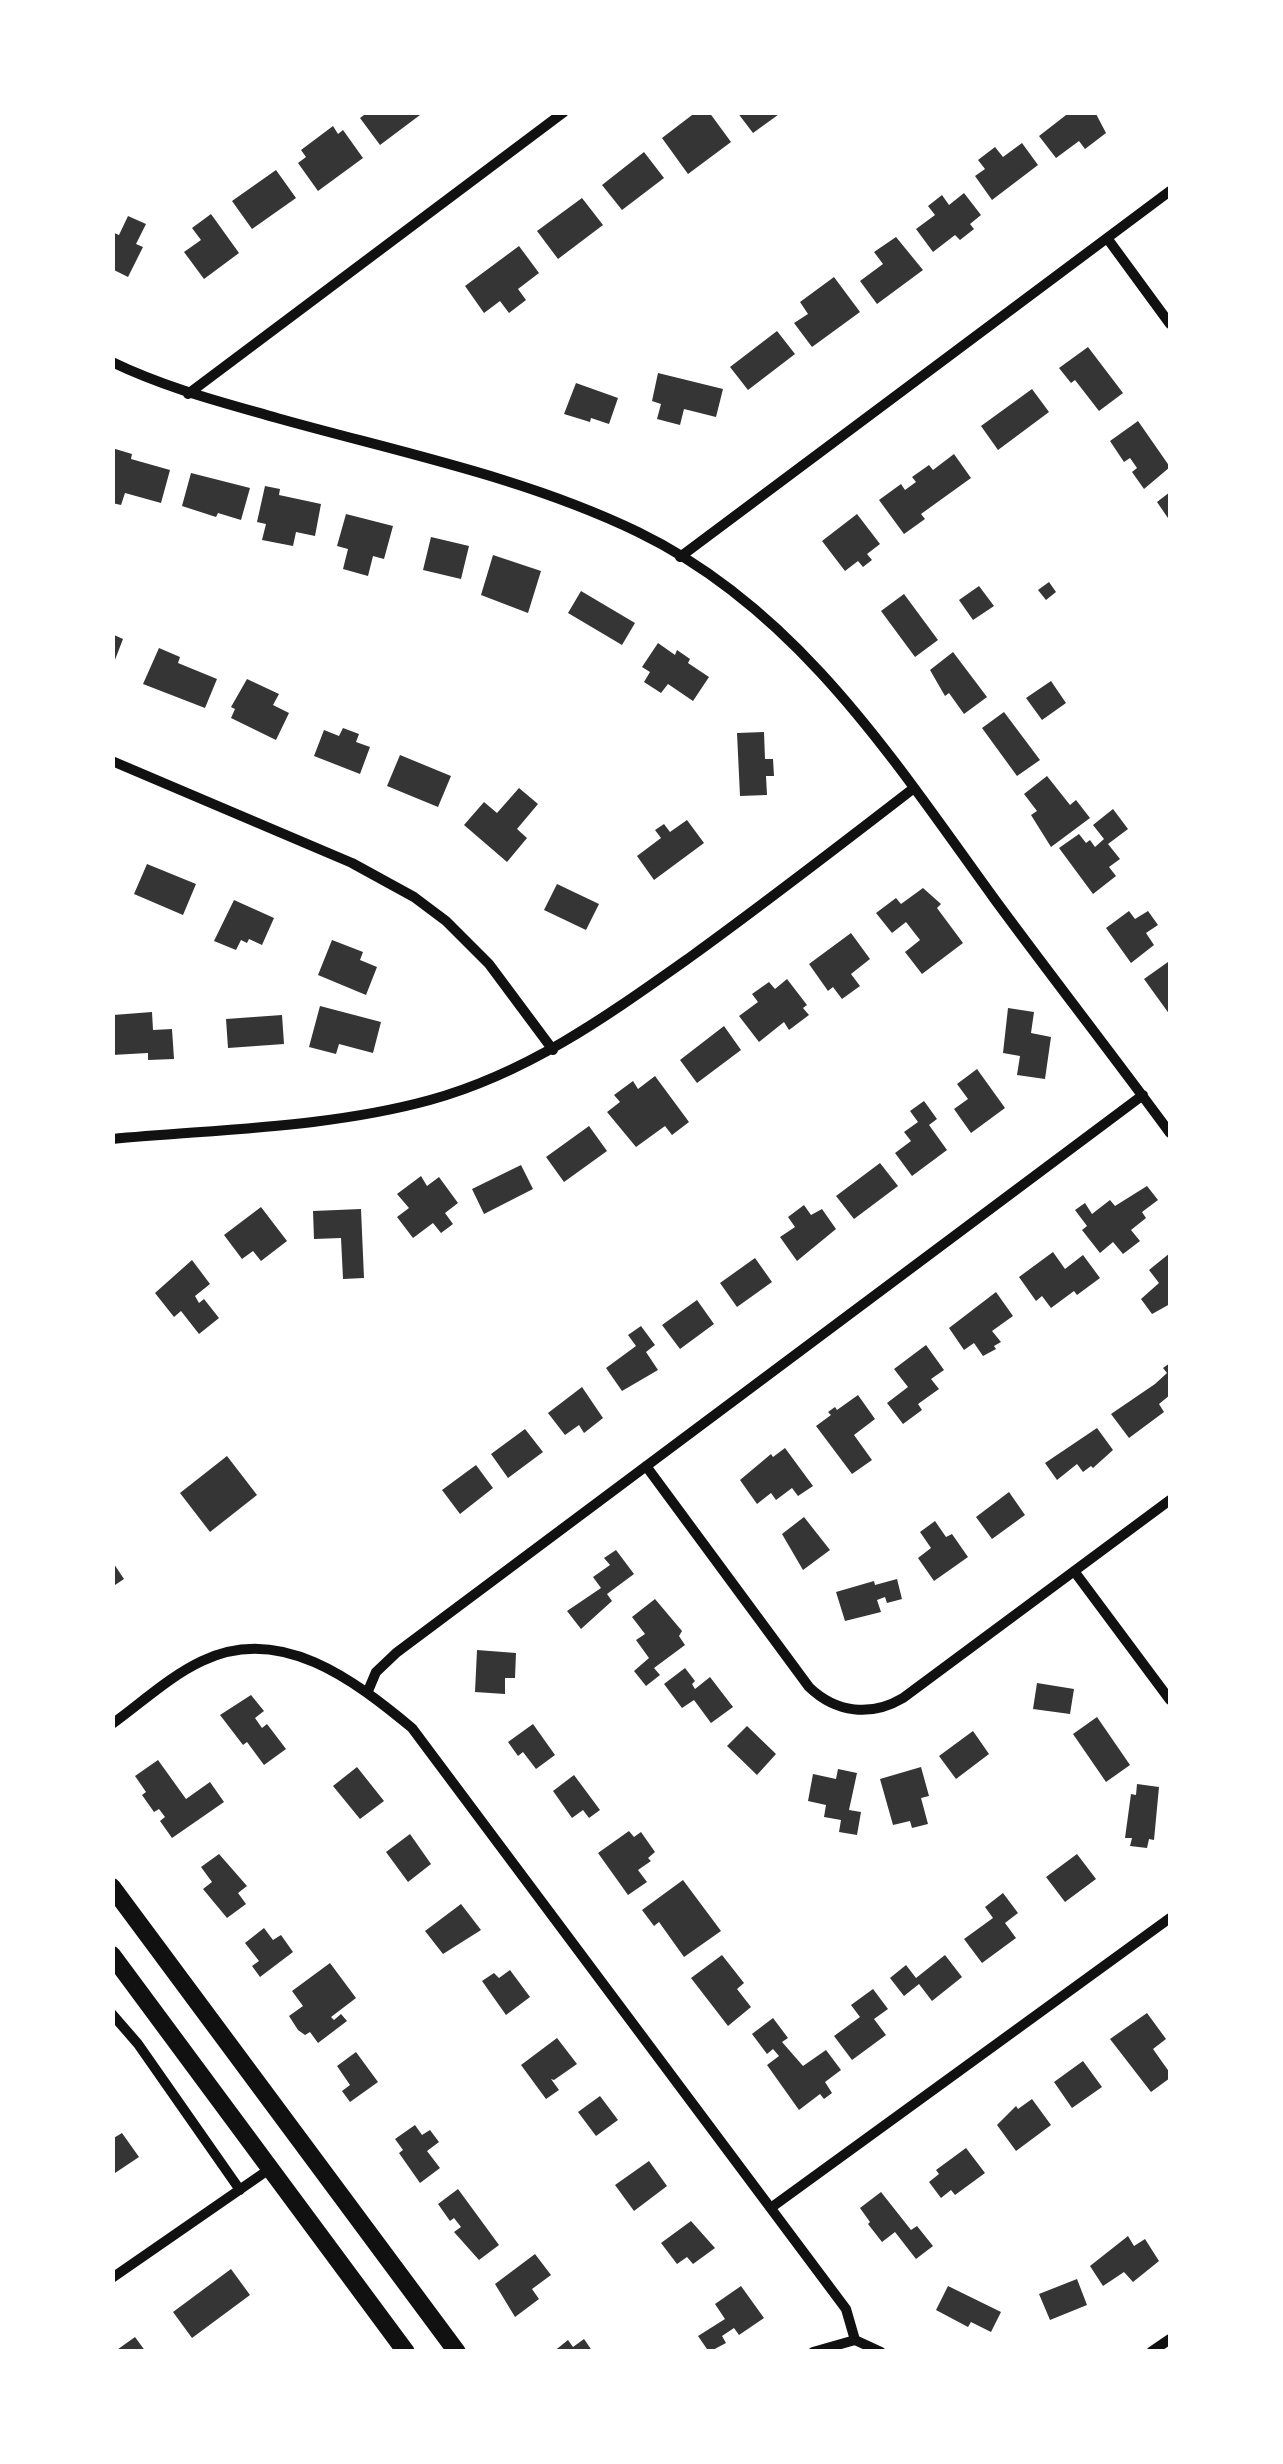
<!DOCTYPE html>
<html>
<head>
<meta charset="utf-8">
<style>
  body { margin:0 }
  #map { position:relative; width:1283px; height:2464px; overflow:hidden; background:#fff; font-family:Karla,sans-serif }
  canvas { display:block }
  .frame { position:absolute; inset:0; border:115px solid #fff; pointer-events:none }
</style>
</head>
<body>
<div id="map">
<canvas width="1283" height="2464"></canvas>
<div class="frame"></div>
</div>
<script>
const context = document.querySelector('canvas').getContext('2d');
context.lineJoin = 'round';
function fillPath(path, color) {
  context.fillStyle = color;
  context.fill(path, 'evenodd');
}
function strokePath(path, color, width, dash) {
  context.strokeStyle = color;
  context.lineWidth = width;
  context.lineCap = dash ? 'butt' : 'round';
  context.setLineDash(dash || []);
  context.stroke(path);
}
const building = new Path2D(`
  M368,112H424L380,145L360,118Z
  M696,112H709L731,142L688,174L662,138Z
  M737,112H782L753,133Z
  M1070,112H1095L1106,133L1085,149L1079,141L1056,158L1039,136Z
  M333,126L338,134L343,130L363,158L318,191L298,163L306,157L301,150Z
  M1022,143L1038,165L992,200L975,176L985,169L978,160L995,147L1003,157Z
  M644,152L664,178L622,210L602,185Z
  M276,170L296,198L252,229L232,201Z
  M964,193L981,215L970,224L974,229L960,240L955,235L933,252L916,229L935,215L928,206L942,195L949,205Z
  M582,198L603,225L558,259L537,231Z
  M211,214L239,253L204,279L184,252L201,240L192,228Z
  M128,216L146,224L136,244L143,247L128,277L112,269V232L119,235Z
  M896,237L923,270L877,304L860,281L883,264L874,252Z
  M519,246L539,273L518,289L526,300L509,313L500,301L484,313L465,286Z
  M834,277L860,312L812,347L794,323L808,314L800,302Z
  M777,331L795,354L748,390L730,367Z
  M1088,347L1123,393L1099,411L1075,380L1071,383L1059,368Z
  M658,373L723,389L716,417L684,409L680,425L657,419L661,404L652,401Z
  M576,383L618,398L609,424L591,418L590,422L564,414Z
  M1032,389L1049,412L998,450L981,426Z
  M1138,421L1170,467L1144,489L1132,472L1137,468L1130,458L1124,462L1110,441Z
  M112,448L132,454L131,459L170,470L161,503L125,493L121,505L112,503Z
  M954,454L971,478L921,514L925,519L904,534L879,500L901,484L905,490L916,482L912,477L929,465L933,470Z
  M191,473L250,488L241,520L218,513L216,517L182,506Z
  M265,486L280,489L279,495L321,504L315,536L296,532L293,546L262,540L266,524L257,522Z
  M1170,492V521L1157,502Z
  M346,514L393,526L384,559L373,556L368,576L343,569L348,549L337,546Z
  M857,514L880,544L867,554L872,560L863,567L858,561L845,571L822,541Z
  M431,537L469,546L461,579L423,570Z
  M493,555L541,571L528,613L481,595Z
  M1049,582L1056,592L1046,600L1038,590Z
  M979,586L994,606L973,620L959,600Z
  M581,591L635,623L622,645L568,613Z
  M904,594L938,640L915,657L881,611Z
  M112,634L123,639L113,665H112Z
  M658,643L675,655L677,650L690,659L688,663L709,677L693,701L668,684L661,693L644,682L650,672L642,667Z
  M159,648L180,657L178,663L217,679L205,708L143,684Z
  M953,652L987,697L964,714L949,693L945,696L930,670Z
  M247,679L279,694L273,705L289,713L276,740L231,718L235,709L231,707Z
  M1051,681L1066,703L1042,720L1026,698Z
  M1004,712L1040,760L1017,776L982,728Z
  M343,728L359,734L356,742L370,747L360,774L314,756L324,730L339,736Z
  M764,732L765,759H773L774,776H766L767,795L740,796L737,733Z
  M400,755L451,776L438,807L387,786Z
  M1047,776L1070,805L1076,800L1090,818L1051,847L1031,815L1037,811L1024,794Z
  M519,788L538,804L517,829L527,838L507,862L464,825L484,802L497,813Z
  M1113,809L1128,829L1108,844L1120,859L1109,867L1116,876L1093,894L1059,848L1079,834L1086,843L1090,840L1095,847L1104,839L1093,825Z
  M687,820L704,843L654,880L637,856L661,838L655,830L664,824L670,832Z
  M147,864L196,884L183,915L134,894Z
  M557,884L599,904L586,930L544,910Z
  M923,888L941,904L937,908L963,943L922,974L905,952L920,940L906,922L892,933L876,913L896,898L901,904Z
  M234,900L274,918L262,945L249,939L247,943L241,940L236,950L214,941Z
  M1129,911L1135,919L1148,911L1158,925L1146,933L1154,945L1131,963L1106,928Z
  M851,933L870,959L851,974L860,986L842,999L833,987L828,991L809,964Z
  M332,940L363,952L360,960L377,967L366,995L318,975Z
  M1168,962L1170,965V1015L1144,979Z
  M787,979L807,1005L803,1008L809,1015L789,1030L784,1022L759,1042L739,1016L758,1002L752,994L769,982L775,989Z
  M320,1006L381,1022L373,1053L339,1044L336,1054L309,1047Z
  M1008,1008L1034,1012L1031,1033L1051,1037L1045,1079L1017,1075L1020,1056L1003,1053Z
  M152,1012L153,1030L172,1029L174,1059L148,1060V1053L112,1055L113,1015Z
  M282,1015L284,1044L228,1048L226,1019Z
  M724,1026L741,1050L697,1083L680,1060Z
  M977,1069L1005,1108L971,1133L954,1109L968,1099L957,1084Z
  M655,1076L689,1122L672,1135L665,1126L636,1147L607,1112L620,1102L614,1095L633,1081L638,1089Z
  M924,1101L937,1119L929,1125L947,1150L912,1176L895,1153L911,1141L904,1132L918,1122L910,1111Z
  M589,1126L607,1151L564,1182L546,1157Z
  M880,1163L898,1186L854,1219L836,1196Z
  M521,1165L533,1189L484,1214L472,1189Z
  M421,1176L427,1186L439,1177L458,1203L445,1213L453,1224L441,1233L433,1223L413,1238L397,1217L409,1208L397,1194Z
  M1147,1186L1158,1200L1142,1212L1146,1218L1131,1230L1140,1241L1123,1254L1113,1242L1100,1253L1082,1230L1087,1226L1075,1210L1085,1203L1092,1214L1110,1200L1115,1206Z
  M804,1205L811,1215L822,1209L836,1229L797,1261L780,1237L795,1227L788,1217Z
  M261,1207L287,1241L261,1261L253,1251L242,1259L224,1235Z
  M361,1209L364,1278L343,1279L341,1238L314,1239L313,1211Z
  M1053,1252L1065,1269L1083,1255L1100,1278L1077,1295L1074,1291L1051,1308L1042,1296L1036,1301L1019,1277Z
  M1170,1253V1304L1152,1314L1141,1299L1159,1283L1149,1270Z
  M755,1258L772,1282L737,1307L720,1283Z
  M192,1260L210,1284L195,1296L199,1303L204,1299L219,1318L199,1334L181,1311L174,1317L155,1293Z
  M996,1292L1013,1316L992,1331L1001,1342L994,1346L996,1349L983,1356L974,1343L964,1350L949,1328Z
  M697,1300L714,1324L680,1349L662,1325Z
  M641,1326L655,1345L646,1352L658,1370L622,1391L606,1368L636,1346L628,1335Z
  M926,1345L944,1370L931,1379L939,1389L918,1404L922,1410L903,1424L887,1403L908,1387L894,1369Z
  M1170,1363V1395L1159,1404L1164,1412L1129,1438L1111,1414L1155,1384L1167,1373L1163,1368Z
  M582,1387L603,1418L584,1433L579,1425L565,1435L548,1413Z
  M858,1395L875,1419L854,1435L872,1460L852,1474L816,1426L831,1415L828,1412L835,1407L837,1410Z
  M1097,1428L1113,1450L1093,1468L1091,1466L1083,1472L1077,1464L1057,1480L1045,1463Z
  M525,1429L543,1452L508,1478L491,1454Z
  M785,1448L813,1486L798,1496L792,1488L776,1500L771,1493L757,1504L740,1480L771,1454L773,1457Z
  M227,1456L257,1495L210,1532L180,1493Z
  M476,1465L493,1488L460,1514L442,1490Z
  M1009,1492L1025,1515L992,1539L976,1517Z
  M804,1517L830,1550L803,1570L782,1534Z
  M935,1521L946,1537L952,1534L968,1557L934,1581L918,1558L931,1548L920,1532Z
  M616,1550L634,1574L607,1594L612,1601L581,1629L567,1611L601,1588L593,1577L610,1565L604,1558Z
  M112,1561L124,1579L112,1587Z
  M897,1579L902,1599L887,1603L885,1597L877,1600L881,1612L845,1621L836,1592L874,1581L875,1585Z
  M655,1599L682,1631L679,1636L685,1645L654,1668L660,1675L646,1686L634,1671L649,1658L636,1640L645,1634L632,1617Z
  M477,1650L516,1653L515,1678H505V1694L475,1692Z
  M685,1668L695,1681L692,1684L695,1689L710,1677L733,1707L711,1723L694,1700L682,1708L664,1684Z
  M1037,1683L1074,1689L1070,1714L1033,1709Z
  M251,1695L264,1711L255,1718L262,1728L267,1724L286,1749L264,1765L247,1742L243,1745L220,1715Z
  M1097,1717L1130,1765L1106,1782L1073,1734Z
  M533,1724L555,1755L536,1769L523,1752L518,1756L508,1742Z
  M747,1726L776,1754L757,1775L727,1746Z
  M973,1731L989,1754L956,1779L939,1756Z
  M158,1760L186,1799L210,1782L224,1802L172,1838L160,1821L165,1817L159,1809L154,1812L142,1795L146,1792L135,1776Z
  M357,1767L384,1801L360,1819L333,1786Z
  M921,1767L929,1796L921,1798L928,1824L912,1828L910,1821L893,1825L880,1779Z
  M838,1769L857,1773L849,1810L861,1812L857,1835L839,1832L841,1820L824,1817L826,1805L808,1801L813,1774L836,1779Z
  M574,1775L600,1810L589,1818L583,1810L572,1818L553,1791Z
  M1137,1784L1159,1787L1154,1840L1149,1839L1147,1848L1130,1846L1132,1838H1125L1131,1794L1136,1795Z
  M629,1831L634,1837L641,1832L655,1852L648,1858L651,1861L638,1870L647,1882L628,1895L598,1853Z
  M410,1834L431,1864L408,1882L386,1852Z
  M219,1854L247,1886L238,1893L246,1904L227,1918L203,1889L212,1882L201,1867Z
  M1077,1854L1096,1879L1065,1902L1046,1877Z
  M683,1880L721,1931L684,1957L659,1922L654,1926L642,1910Z
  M1003,1893L1018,1913L1005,1923L1016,1938L982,1963L964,1939L993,1918L985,1907Z
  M461,1904L481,1930L443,1954L425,1931Z
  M264,1928L273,1940L281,1935L293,1952L260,1977L252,1966L259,1961L245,1943Z
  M722,1955L744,1983L737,1989L751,2007L728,2026L691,1978Z
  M945,1955L962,1977L932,2001L919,1984L904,1996L890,1978L906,1965L916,1978Z
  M330,1963L356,1998L331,2017L334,2020L341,2014L347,2021L318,2043L310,2032L305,2035L298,2030L289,2016L303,2006L292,1991Z
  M510,1970L530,1997L506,2015L482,1981L494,1973L499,1978Z
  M873,1989L888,2009L874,2019L886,2035L852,2060L834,2036L860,2017L851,2005Z
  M1147,2013L1166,2039L1153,2049L1170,2073V2078L1151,2092L1110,2039Z
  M773,2018L788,2038L782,2042L803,2066L826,2050L841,2070L825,2082L832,2093L824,2099L820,2094L799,2110L767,2065L779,2056L773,2049L767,2054L752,2034Z
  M557,2038L577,2064L554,2080L551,2079L559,2090L546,2099L521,2065Z
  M356,2052L378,2082L350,2102L342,2091L350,2085L337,2066Z
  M1083,2061L1102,2087L1072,2108L1054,2082Z
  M600,2096L618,2120L596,2136L578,2112Z
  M1032,2099L1051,2125L1016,2151L997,2125L1016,2106L1018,2109Z
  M415,2125L422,2135L430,2130L439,2142L427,2151L440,2168L420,2183L399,2153L403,2150L395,2139Z
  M122,2133L139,2157L112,2175V2139Z
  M966,2148L985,2173L955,2195L951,2190L941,2198L929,2182L939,2174L936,2170Z
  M649,2161L667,2186L634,2211L615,2185Z
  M458,2189L499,2245L479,2260L454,2232L461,2227L454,2218L450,2221L438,2204Z
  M881,2192L911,2230L917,2226L933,2246L916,2259L895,2232L882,2242L868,2224L870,2222L860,2208Z
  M691,2221L715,2248L693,2264L687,2257L677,2264L661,2243Z
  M1128,2236L1134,2246L1145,2239L1159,2261L1133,2282L1124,2272L1103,2286L1090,2266Z
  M535,2254L551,2275L532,2289L539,2299L515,2317L495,2284Z
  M231,2269L250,2295L192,2338L173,2312Z
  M1077,2279L1087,2305L1050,2320L1039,2294Z
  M741,2286L764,2318L739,2335L734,2328L722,2336L726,2343L709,2352L698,2336L725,2319L715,2304Z
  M948,2286L1001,2312L991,2332L971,2322L968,2327L936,2310Z
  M135,2337L146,2352H114Z
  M584,2339L593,2352H553L568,2340L573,2347Z`);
const minor = new Path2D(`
  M1107,238L1170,324
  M112,362C166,388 221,402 277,418C398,452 524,477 638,532C797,609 893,759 993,897C1051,976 1112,1054 1170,1133
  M188,394L564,112
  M680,557L1170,191
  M112,761L352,863L414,897L446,921L489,964L553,1050
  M112,1139C217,1129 328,1128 430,1100C528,1073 607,1016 689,958C765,903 839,846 914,788
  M646,1466L809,1687C836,1713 871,1717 903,1698L1170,1500
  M1074,1571L1170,1700
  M368,1691L376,1672L396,1653L1143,1095
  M112,1724C141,1703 170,1676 202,1661C280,1623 354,1680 412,1728L846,2309L855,2340
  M112,2014L138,2044L240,2190
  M772,2207L1170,1918
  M112,2278L271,2168
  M813,2352L855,2340L881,2352
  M1151,2352L1170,2339`);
const primary = new Path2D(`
  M112,1887L457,2352
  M112,1955L406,2352`);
fillPath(building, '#353535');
strokePath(minor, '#111', 10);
strokePath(primary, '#111', 18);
</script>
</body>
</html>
